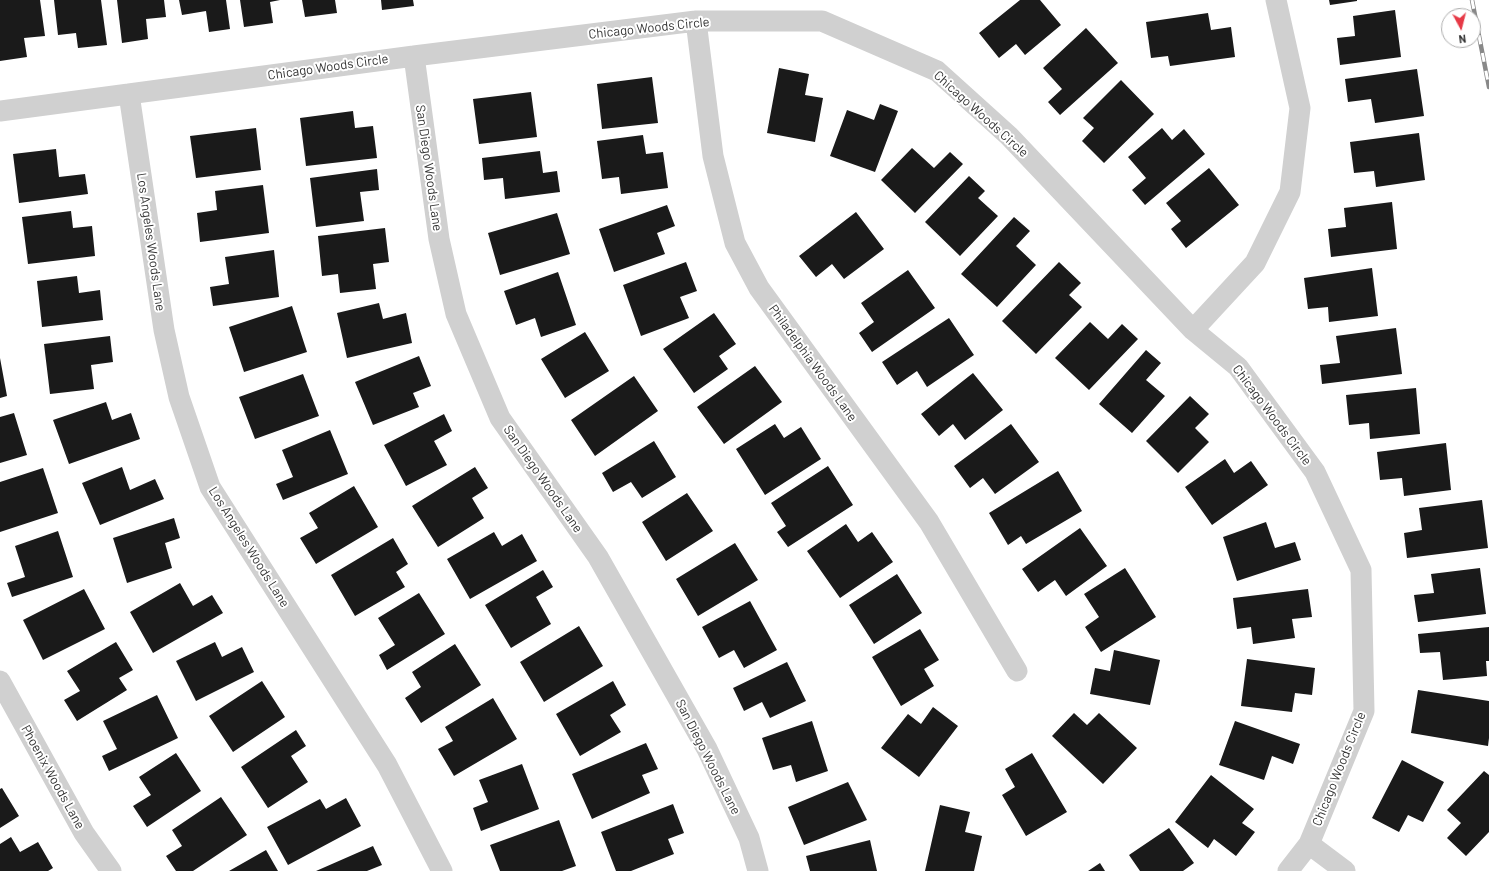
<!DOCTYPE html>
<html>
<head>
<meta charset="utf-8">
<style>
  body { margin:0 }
  #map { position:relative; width:1489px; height:871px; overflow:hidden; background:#fff; font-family:Barlow,sans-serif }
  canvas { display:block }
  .north { position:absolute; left:1441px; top:8px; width:40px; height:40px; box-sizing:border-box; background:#fff; border:1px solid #adadad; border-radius:50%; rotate:173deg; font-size:11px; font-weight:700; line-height:16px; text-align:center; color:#333 }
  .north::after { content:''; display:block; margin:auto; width:14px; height:18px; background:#e63946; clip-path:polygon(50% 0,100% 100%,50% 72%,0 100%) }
</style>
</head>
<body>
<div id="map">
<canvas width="1489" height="871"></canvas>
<div class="north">N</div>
</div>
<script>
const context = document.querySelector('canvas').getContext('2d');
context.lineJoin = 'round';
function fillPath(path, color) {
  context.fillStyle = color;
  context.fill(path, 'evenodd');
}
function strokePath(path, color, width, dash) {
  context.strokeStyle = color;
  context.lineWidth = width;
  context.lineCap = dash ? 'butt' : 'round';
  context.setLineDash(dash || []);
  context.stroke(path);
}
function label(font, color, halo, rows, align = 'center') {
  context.font = font + ' Barlow,sans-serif';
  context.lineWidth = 4;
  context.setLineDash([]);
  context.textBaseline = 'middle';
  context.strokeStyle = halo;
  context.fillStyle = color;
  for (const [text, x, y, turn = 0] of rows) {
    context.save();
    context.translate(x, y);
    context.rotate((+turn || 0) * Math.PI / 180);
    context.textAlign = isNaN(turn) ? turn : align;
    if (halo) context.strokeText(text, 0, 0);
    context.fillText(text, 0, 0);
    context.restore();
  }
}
const building = new Path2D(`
  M0,0H40L45,36L24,38L27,57L0,61Z
  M54,0H101L107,45L78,48L76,33L58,35Z
  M117,0H164L166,17L146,19L148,39L122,43Z
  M179,0H226L230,29L209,32L206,11L182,15Z
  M240,0H280L270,2L273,23L244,27Z
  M302,0H335L337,13L305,17Z
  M381,0H413L414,6L382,10Z
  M1020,0H1040L1061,25L1025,55L1016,44L999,58L979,33Z
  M1329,0H1357V1L1330,5Z
  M1395,10L1401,57L1340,65L1337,38L1355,36L1353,16Z
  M1208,13L1211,30L1231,27L1235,57L1170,66L1168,56L1151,58L1146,22Z
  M1086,28L1118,63L1060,115L1048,102L1062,89L1043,68Z
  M779,68L809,74L805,95L823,98L815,142L767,133Z
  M1417,69L1424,116L1375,123L1371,99L1348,102L1345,79Z
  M652,77L658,123L602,129L597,84Z
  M1121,80L1154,114L1104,163L1082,141L1094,128L1083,118Z
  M531,92L537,137L479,144L473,99Z
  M880,104L898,111L875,172L830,156L847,110L874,120Z
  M353,111L355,128L373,126L377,158L306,166L300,118Z
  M256,128L261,170L196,178L190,136Z
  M1162,128L1172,140L1184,129L1205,154L1145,205L1132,190L1146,178L1128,157Z
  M1419,133L1425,180L1376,187L1374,171L1354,173L1350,142Z
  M643,135L646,154L663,152L668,188L621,194L619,177L602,179L597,141Z
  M912,148L934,168L950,152L963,164L915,213L881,180Z
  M56,149L59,177L85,174L88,194L19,203L13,154Z
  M540,151L543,173L557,171L560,192L505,199L503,178L484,180L482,158Z
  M1209,168L1239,205L1186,248L1171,229L1181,221L1166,203Z
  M377,169L379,190L360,192L364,221L316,227L310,178Z
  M969,176L985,191L978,198L998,216L960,256L925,222Z
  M263,185L269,233L200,242L197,213L217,210L215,191Z
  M1392,202L1397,249L1331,257L1328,229L1346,227L1344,208Z
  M667,205L675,226L657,233L665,254L614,272L599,229Z
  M71,211L73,228L92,226L95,256L28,264L22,217Z
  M856,212L884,249L844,279L832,264L816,277L799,256Z
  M557,213L570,254L500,275L488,233Z
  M1014,217L1030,231L1016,246L1036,265L997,307L961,274Z
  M385,228L389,262L373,264L376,289L340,293L338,274L322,276L318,236Z
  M274,250L279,297L213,306L210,287L229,284L225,257Z
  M686,262L697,291L680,297L689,318L641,336L623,285Z
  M1059,262L1081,283L1069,295L1082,307L1036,354L1002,321Z
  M1372,268L1378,316L1329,322L1328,307L1308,309L1304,278Z
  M908,270L935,308L872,352L859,333L874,322L861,303Z
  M558,272L576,325L541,337L535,318L516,325L504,291Z
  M77,276L79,293L100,290L103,320L42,327L37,281Z
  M379,303L383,319L406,313L412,343L347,358L337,313Z
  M292,306L307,352L244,372L229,327Z
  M714,313L736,344L719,356L728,369L694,393L663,349Z
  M949,318L974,355L927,387L917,371L897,385L882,362Z
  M1090,322L1108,339L1122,324L1138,339L1089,390L1055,358Z
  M1396,328L1402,374L1322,384L1320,365L1340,363L1336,336Z
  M585,332L609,371L565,398L541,359Z
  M110,336L113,362L91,365L94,389L50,394L44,344Z
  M1146,350L1161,363L1146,380L1165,396L1132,433L1099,404Z
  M419,356L431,386L413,393L419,407L373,425L355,382Z
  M0,358L7,396L0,398Z
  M755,366L782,402L724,444L697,407Z
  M973,373L1003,410L965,440L953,424L939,436L921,414Z
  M303,374L319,416L255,439L239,397Z
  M634,376L658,411L595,456L571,420Z
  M1416,388L1420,434L1370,439L1369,423L1349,425L1346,395Z
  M1190,396L1209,414L1195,428L1209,442L1178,473L1146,441Z
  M106,402L112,420L131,413L140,439L69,464L53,420Z
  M14,413L27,455L0,463V417Z
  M444,414L452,431L434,441L447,465L406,486L384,445Z
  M775,424L784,438L801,427L821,459L765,495L736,449Z
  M1011,424L1039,462L995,494L983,478L970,488L954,466Z
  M330,430L348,474L283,500L276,484L293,477L282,450Z
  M654,441L676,477L642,498L631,482L613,492L602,473Z
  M1446,443L1451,490L1404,496L1402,478L1380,480L1377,452Z
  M1225,459L1234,473L1251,461L1268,485L1212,525L1185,487Z
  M828,466L853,505L788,547L777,532L786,526L771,503Z
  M122,467L130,490L155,479L164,499L100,525L82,483Z
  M475,467L488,488L472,498L484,518L438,547L412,506Z
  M43,468L58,513L0,532V482Z
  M1058,471L1082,511L1026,544L1021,536L1008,545L989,513Z
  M354,486L378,527L316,564L300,538L318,528L309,513Z
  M687,493L713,531L666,561L642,522Z
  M1482,500L1488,548L1407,558L1404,533L1422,530L1419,508Z
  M174,518L180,538L165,543L172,568L127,583L113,538Z
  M1266,522L1275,548L1295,542L1301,560L1237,581L1223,537Z
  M846,524L858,542L872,532L893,562L840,598L807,551Z
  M1080,528L1107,566L1066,596L1055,580L1038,592L1022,569Z
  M58,531L73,577L12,597L7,583L25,577L15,546Z
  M494,532L502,546L522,534L537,561L470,599L447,559Z
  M393,538L408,564L396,572L405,587L355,616L331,575Z
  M735,543L758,580L698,616L676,579Z
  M1125,568L1156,617L1101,652L1085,627L1099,617L1084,594Z
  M1480,568L1486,614L1418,622L1414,595L1434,593L1431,574Z
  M543,570L553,587L536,597L551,624L511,648L485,605Z
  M897,574L922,613L874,644L849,605Z
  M180,583L193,606L212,595L223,613L153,653L130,612Z
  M84,589L105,629L43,660L23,620Z
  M1308,589L1312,617L1292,619L1295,638L1253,644L1251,627L1237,629L1233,598Z
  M419,593L445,634L387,670L379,655L395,645L378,618Z
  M750,601L777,650L744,668L734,650L719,658L702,627Z
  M579,626L603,666L544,702L520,662Z
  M1489,627V661H1486L1487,676L1443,680L1440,652L1420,653L1418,634Z
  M920,629L939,660L924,669L934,686L901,706L872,657Z
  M116,642L133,670L119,678L127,690L77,721L64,700L80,691L67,671Z
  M215,642L222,657L242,647L254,672L196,701L176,661Z
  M455,644L481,685L421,723L405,698L421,687L412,672Z
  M1114,650L1160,660L1150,705L1090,694L1095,668L1110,671Z
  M1247,659L1315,668L1312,695L1295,693L1292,712L1241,706Z
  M787,662L806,701L770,718L762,702L744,711L733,688Z
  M262,681L285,717L233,752L209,716Z
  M613,681L626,705L610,715L621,732L580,756L556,714Z
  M1418,690L1489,701V738L1488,746L1411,733Z
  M157,695L178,738L109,771L102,756L117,749L103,721Z
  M493,698L517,739L454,776L438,749L453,741L445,727Z
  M933,707L958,726L919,777L881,748L908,714L921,724Z
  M1074,713L1087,725L1099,713L1137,748L1103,784L1052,736Z
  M812,721L828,771L796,782L791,765L773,770L762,738Z
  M1235,721L1300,744L1293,764L1272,756L1264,780L1219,765Z
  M296,730L306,746L291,756L308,782L268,808L241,767Z
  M646,743L658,769L642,775L650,793L592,819L572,774Z
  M176,753L201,791L147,827L133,806L151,795L139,777Z
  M1032,753L1067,812L1026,836L1002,795L1015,787L1005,769Z
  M1402,760L1444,782L1423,822L1408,815L1399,832L1372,818Z
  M522,764L539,809L481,831L473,808L488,802L479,780Z
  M1484,771L1489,775V832L1466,856L1447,838L1461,823L1447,810Z
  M1211,775L1254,809L1242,823L1255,832L1236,856L1214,839L1208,848L1175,822Z
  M848,782L867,820L804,845L788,807Z
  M2,788L19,816L0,828V789Z
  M221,797L247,835L193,871H176L166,856L182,846L172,830Z
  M346,798L361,826L288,865L267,827L320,799L326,809Z
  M673,804L684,833L668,839L674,854L631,871H616L601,832Z
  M940,805L970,812L965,832L982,836L974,871H925Z
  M559,820L576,866L562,871H500L490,845Z
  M1169,828L1194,863L1183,871H1140L1129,855Z
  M11,837L20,852L38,842L53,868L48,871H0V844Z
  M870,840L877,871H810L806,856Z
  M373,846L382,865L367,871H316Z
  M266,850L278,871H229Z
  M1100,863L1105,871H1088Z`);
const minor = new Path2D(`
  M696,21L713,156L735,243L759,288L929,522L1017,671
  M414,56L439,239L456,314L500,418L598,557L707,749L749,838L758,871
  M129,94L164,330L179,397L210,487L387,765L442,871
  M0,111L414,56L696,21H822L937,71L1009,136L1193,330L1238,367L1315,472L1361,570L1364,711L1309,844L1288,871
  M1193,330L1255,263L1290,192L1300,108L1276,0
  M0,681L84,833L111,871
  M1309,844L1345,871`);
const rail = new Path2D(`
  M1472,0L1489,87`);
const streetNames = [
  ["Chicago Woods Circle",649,28,-6],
  ["Chicago Woods Circle",328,67,-8],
  ["Chicago Woods Circle",981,114,42],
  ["San Diego Woods Lane",429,168,82],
  ["Los Angeles Woods Lane",151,242,82],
  ["Philadelphia Woods Lane",813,363,54],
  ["Chicago Woods Circle",1272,415,53],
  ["San Diego Woods Lane",543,479,55],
  ["Los Angeles Woods Lane",249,547,58],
  ["San Diego Woods Lane",708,757,63],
  ["Chicago Woods Circle",1339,769,-68],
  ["Phoenix Woods Lane",53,777,61]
];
fillPath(building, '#1a1a1a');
strokePath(minor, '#d0d0d0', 21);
strokePath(rail, '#888', 4.5);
strokePath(rail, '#fff', 3, [9]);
label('13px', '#333', '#fff', streetNames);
</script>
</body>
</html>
